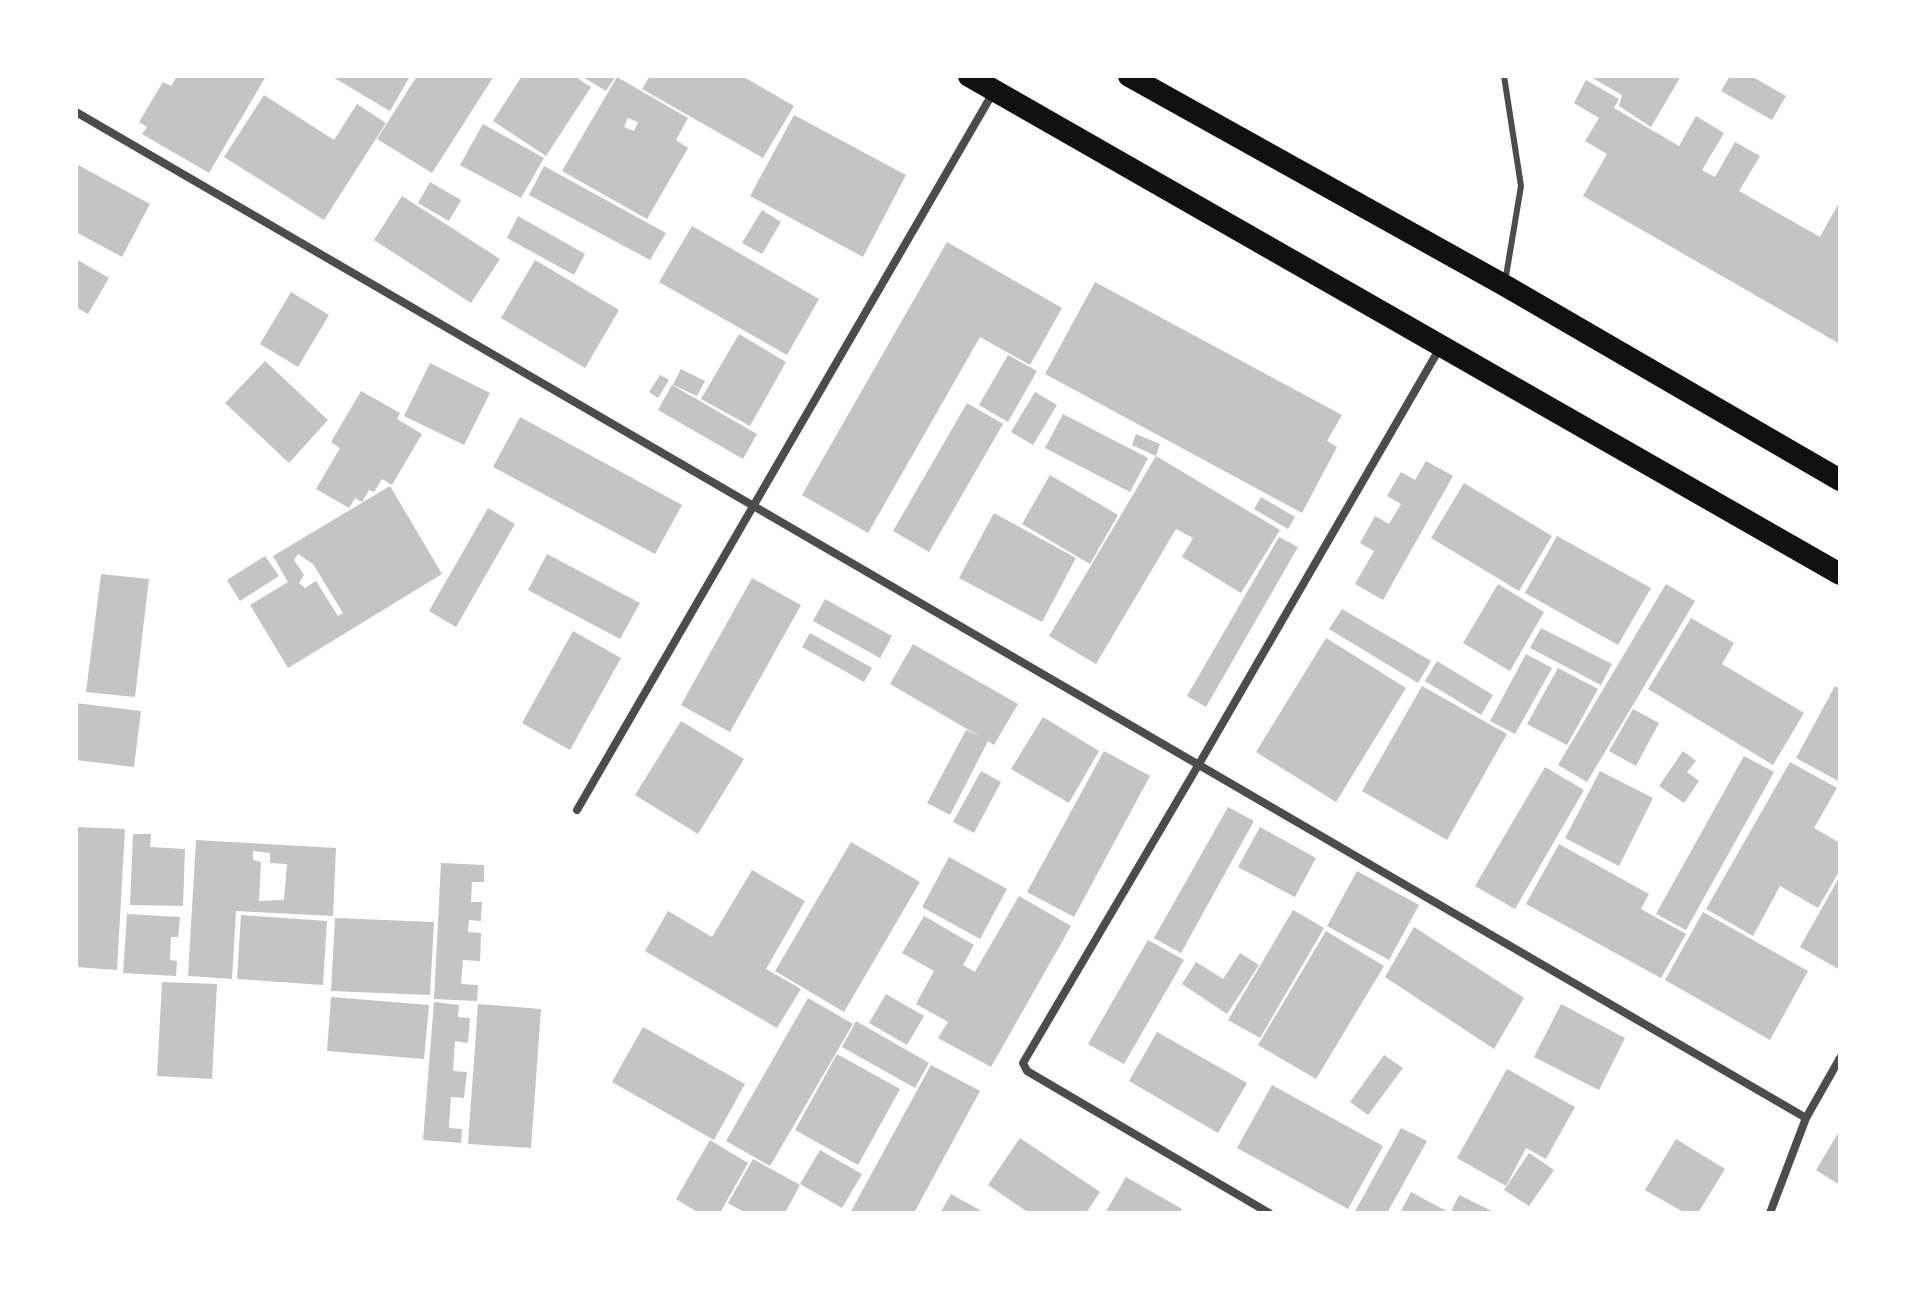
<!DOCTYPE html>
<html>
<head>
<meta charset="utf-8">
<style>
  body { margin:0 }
  #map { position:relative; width:1916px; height:1289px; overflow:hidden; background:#fff; font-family:"PT Sans",sans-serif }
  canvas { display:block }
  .frame { position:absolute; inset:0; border:78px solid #fff; pointer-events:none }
</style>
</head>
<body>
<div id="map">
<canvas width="1916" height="1289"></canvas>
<div class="frame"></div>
</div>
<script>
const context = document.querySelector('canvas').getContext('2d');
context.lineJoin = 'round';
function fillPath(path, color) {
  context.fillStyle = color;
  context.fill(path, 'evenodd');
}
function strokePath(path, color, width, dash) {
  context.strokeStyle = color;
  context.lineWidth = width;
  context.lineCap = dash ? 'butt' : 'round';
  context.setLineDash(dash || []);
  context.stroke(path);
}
const building = new Path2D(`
  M177,76H266L209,173L142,134L147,127L139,122L163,82L171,86Z
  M331,76H410L390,111Z
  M417,76H494L432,173L377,139Z
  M522,76H574L591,87L546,156L493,121Z
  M581,76H616L606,91Z
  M650,76H742L794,106L763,158L642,89Z
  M1589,76H1681L1651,127L1619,106L1622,95Z
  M1730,76H1751L1786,96L1772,120L1721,91Z
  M617,77L688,118L676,140L688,148L647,219L562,171ZM628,118L638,122L634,131L624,127Z
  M1586,80L1619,99L1614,108L1679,146L1696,116L1724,133L1702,170L1715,177L1735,142L1760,156L1739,191L1820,237L1840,201V344L1583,196L1607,154L1585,141L1599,118L1574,103Z
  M264,95L334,140L357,104L386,123L324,220L224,157Z
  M794,115L906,175L863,257L750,196Z
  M483,124L544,158L521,198L460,165Z
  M76,164L150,204L122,257L76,232Z
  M544,166L666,233L650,260L529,195Z
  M430,182L461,200L449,221L418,203Z
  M402,196L500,259L471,303L374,240Z
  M762,210L781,222L762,254L742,243Z
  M518,216L585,254L574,275L507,238Z
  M692,226L819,299L787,355L659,282Z
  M947,242L1062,308L1030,365L980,337L868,533L802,495Z
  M76,259L109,278L88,314L76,307Z
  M535,260L619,310L585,368L501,318Z
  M1095,282L1342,415L1327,441L1337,447L1302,513L1045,374Z
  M291,292L329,315L298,367L260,344Z
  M739,334L786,362L750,426L701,399Z
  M1008,355L1037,371L1008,422L979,405Z
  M265,361L328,420L289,463L225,403Z
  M430,363L490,393L464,445L404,416Z
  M681,369L705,381L697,396L673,385Z
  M660,375L669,380L658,398L649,392Z
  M672,385L757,434L743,459L658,410Z
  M361,391L400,413L397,419L422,434L392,485L382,479L374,492L369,490L362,502L355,498L349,508L316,489L340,448L331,442Z
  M1035,392L1057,405L1033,445L1011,432Z
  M967,403L1003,424L929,552L893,531Z
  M1063,414L1148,458L1130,492L1045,448Z
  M520,417L682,505L655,554L493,467Z
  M1136,434L1160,444L1156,456L1132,445Z
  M1156,456L1280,530L1241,593L1182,557L1193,538L1176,529L1096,664L1049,636Z
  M1426,461L1453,476L1383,600L1355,584L1374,551L1360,543L1375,516L1389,524L1401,504L1387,496L1401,472L1415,480Z
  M1050,475L1118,515L1090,564L1022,524Z
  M1464,483L1552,536L1519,591L1431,538Z
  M390,486L442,574L288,668L250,605L288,582L273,556ZM298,554L313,564L343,613L338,616L316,581L305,588L299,583L304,575L294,560Z
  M1261,497L1295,517L1288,529L1254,509Z
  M488,508L515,524L456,627L429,611Z
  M994,513L1076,558L1042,622L959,578Z
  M1557,536L1651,588L1618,645L1525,593Z
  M1279,537L1298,547L1206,707L1187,696Z
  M547,554L640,603L620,639L528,590Z
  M265,556L279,576L240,601L227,580Z
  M101,574L149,579L135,697L86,692Z
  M752,578L801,605L730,732L681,705Z
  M1498,584L1544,612L1510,671L1463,643Z
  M1666,584L1695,601L1587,782L1558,765Z
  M825,599L892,636L880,658L813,621Z
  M1342,609L1431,661L1418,683L1329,629Z
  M1691,618L1734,643L1722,664L1804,713L1773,765L1648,689Z
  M1541,628L1612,664L1601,685L1530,648Z
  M573,631L621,658L570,750L522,723Z
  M810,633L872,668L864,682L802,647Z
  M1326,638L1406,688L1336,802L1256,752Z
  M913,644L1018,704L994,745L988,741L950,815L927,803L966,730L979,736L890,684Z
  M1526,654L1552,668L1515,734L1490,721Z
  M1437,661L1493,695L1481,715L1425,681Z
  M1558,668L1598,689L1567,745L1527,724Z
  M1422,686L1507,734L1447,840L1362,791Z
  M1835,686L1840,689V782L1796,758Z
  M76,703L141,711L134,767L76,760Z
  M1633,709L1659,723L1636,766L1609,751Z
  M1043,717L1099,751L1069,803L1011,769Z
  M681,721L744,759L698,834L635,795Z
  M1104,751L1150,776L1074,917L1027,892Z
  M1683,751L1696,761L1687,772L1699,781L1684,803L1659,786Z
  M1744,756L1774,772L1686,930L1656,914Z
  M1790,762L1837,788L1814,828L1840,843V870L1818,908L1780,886L1753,936L1706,909Z
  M1545,767L1584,790L1515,909L1475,886Z
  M981,771L1001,782L974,833L953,822Z
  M1600,771L1653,798L1619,866L1565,838Z
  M1228,807L1254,821L1181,953L1154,938Z
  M76,827L125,829L117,970L76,967Z
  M1260,827L1316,858L1295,897L1238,867Z
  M133,834H151L150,847L185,849L183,906L130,905Z
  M196,840L336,848L333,916L236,911L232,979L188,976ZM253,851L270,853V863L287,864L284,900L259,901L261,862L253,860Z
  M851,842L920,882L844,1012L775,971Z
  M1559,844L1649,894L1641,909L1686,934L1661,978L1526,904Z
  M949,857L1007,889L980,939L922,907Z
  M441,863L484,865V882H472L471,902H482L481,921L469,920L468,932L481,933L480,961L463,960L461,984L478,985L477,1001L434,999Z
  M752,870L805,901L766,969L801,989L777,1028L645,951L668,911L712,937Z
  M1357,871L1419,905L1389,960L1327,926Z
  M1840,876V970L1800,947Z
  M1019,896L1071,926L991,1067L938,1038L948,1022L916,1004L934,971L902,953L924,916L974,945L963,965L975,972Z
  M1293,910L1324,928L1260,1038L1228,1020Z
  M1703,912L1808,971L1770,1040L1665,980Z
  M127,914L180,917L178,937H171L170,960L177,961L176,976L123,973Z
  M241,915L327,921L323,985L237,979Z
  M335,918L434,922L430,995L331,991Z
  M1414,927L1524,998L1494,1049L1385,977Z
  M1326,931L1384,966L1316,1079L1258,1045Z
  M1148,940L1184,960L1124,1064L1088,1044Z
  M1240,953L1259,965L1227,1014L1182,984L1196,962L1223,979Z
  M162,982L217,984L212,1079L157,1076Z
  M886,994L924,1016L907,1045L869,1023Z
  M331,997L429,1005L424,1059L327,1051Z
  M808,998L853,1024L770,1166L726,1141Z
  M434,1002L459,1005L458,1017L470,1018L468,1043L455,1041L453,1071L467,1072L464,1098L451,1097L449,1128L462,1129L461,1143L423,1140Z
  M478,1004L541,1009L531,1148L468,1144Z
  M1561,1004L1625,1038L1599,1090L1534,1057Z
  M856,1021L929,1063L915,1088L842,1047Z
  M643,1027L745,1084L714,1140L612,1082Z
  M1157,1032L1247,1083L1218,1133L1129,1081Z
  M837,1054L900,1089L858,1165L795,1130Z
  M1384,1055L1403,1068L1368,1115L1350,1102Z
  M931,1065L980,1091L914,1213H850Z
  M1507,1069L1575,1107L1546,1159L1526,1148L1506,1186L1457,1158Z
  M1272,1085L1383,1146L1348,1209L1237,1148Z
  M1401,1128L1427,1141L1387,1213H1354Z
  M1840,1130V1185L1816,1170Z
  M1020,1138L1100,1192L1086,1213H1029L988,1185Z
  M1676,1139L1725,1169L1698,1213H1685L1645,1190Z
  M710,1140L748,1163L720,1213H699L676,1199Z
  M820,1150L862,1174L842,1208L800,1184Z
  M1529,1153L1554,1170L1529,1206L1504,1190Z
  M753,1159L800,1185L785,1213H746L728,1203Z
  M1126,1177L1182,1209L1180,1213H1105Z
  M1411,1192L1450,1213H1400Z
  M951,1194L985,1213H940Z
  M1459,1195L1496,1213L1451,1212Z`);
const service = new Path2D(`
  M1504,76L1521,186L1505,282`);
const minor = new Path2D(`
  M76,112L1806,1118
  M577,810L994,91
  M1269,1213L1027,1071L1023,1063L1199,764L1441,346
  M1770,1213L1806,1118L1840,1058`);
const trunk = new Path2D(`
  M969,76L1840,574
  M1129,76L1504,285L1840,480`);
fillPath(building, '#c4c4c4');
strokePath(service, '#4c4c4c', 6);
strokePath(minor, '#4c4c4c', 8);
strokePath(trunk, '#111', 22);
</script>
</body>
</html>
